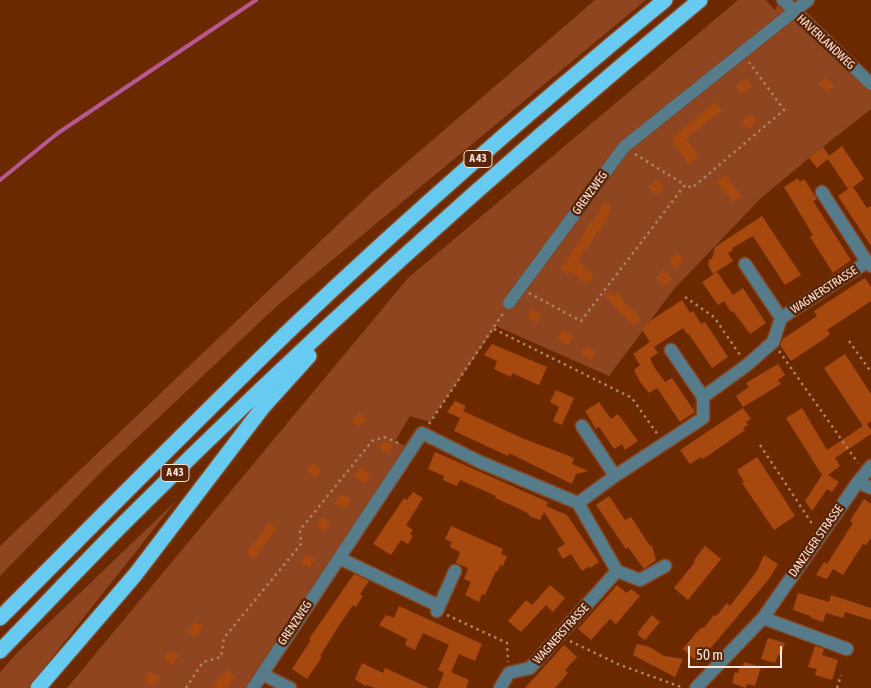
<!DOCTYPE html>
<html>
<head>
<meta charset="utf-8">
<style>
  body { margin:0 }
  #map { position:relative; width:871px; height:688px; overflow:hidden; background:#6c2900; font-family:"Asap Condensed",sans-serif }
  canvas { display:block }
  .scale { position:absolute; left:688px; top:646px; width:94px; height:22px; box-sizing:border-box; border:2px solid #fee4d9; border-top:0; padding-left:6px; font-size:15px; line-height:18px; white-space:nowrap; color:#fee4d9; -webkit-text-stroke:4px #592508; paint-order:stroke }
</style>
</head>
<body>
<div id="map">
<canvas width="871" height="688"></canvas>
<div class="scale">50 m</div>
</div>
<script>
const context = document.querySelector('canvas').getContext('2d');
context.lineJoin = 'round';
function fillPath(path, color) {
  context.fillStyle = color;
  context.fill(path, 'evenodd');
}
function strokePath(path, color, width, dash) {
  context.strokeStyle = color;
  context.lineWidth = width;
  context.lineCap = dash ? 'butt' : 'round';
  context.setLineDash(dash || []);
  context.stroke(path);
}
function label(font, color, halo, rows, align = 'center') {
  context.font = font + ' "Asap Condensed",sans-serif';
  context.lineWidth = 5;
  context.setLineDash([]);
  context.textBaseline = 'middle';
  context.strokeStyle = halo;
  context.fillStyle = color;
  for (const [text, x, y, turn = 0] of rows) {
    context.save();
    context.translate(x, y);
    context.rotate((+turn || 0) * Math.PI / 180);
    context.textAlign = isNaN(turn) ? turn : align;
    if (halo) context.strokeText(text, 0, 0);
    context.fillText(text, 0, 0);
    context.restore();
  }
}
const green = new Path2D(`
  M595,0H646L278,305L105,468L0,576V546L370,194Z
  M738,0H766L775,10L780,0L871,84V109L814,154L761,198L674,289L609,376L496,326L430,422L410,416L395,441L412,449L253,688H67L408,278Z
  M176,501L28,688H0V672L17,653Z`);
const stream = new Path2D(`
  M0,180L58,133L256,0`);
const building = new Path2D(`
  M826,77L834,85L828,92L819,84Z
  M746,78L753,86L742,94L736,86Z
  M716,102L722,110L686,139L699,157L689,164L671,139Z
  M750,114L757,122L748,129L741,121Z
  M842,146L864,179L853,187L867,208L871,206V246L838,196L848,189L828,159L817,168L809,158L823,147L829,156Z
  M725,175L742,196L733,202L717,182Z
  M798,178L800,182L804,179L817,199L813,201L851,260L833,273L810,237L813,235L784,187Z
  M657,180L664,187L656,195L648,187Z
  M604,202L612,207L606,221L577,261L594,275L587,284L570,271L568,274L560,268L568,259L591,222L593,223Z
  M762,216L801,275L785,285L753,236L732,248L733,250L728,253L733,261L713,274L708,265L709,260L712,258L715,247Z
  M677,253L684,260L676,269L669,261Z
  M664,270L672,279L664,287L656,278Z
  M717,272L733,295L743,288L766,323L750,334L733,311L731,312L724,301L718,305L702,282Z
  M865,278L871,287V301L827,330L830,334L824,339L791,361L780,345L783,339L817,316L814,311Z
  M607,290L614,296L618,293L624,300L622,302L641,317L635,325L624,317L603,294Z
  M682,300L690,313L693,311L701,324L705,322L728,357L712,368L688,333L687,334L683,328L654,347L658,353L650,358L654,367L665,382L672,378L695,412L680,422L657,388L649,393L640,382L634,370L640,365L633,354L650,342L642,330L650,321Z
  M533,309L541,314L536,323L527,317Z
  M563,330L574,336L568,345L557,339Z
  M492,344L547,367L539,385L512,373L511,377L494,369L497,361L484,355Z
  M586,346L596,352L592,360L581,354Z
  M845,354L871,394V421L867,424L871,430V434L835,458L840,466L828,475L839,482L832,492L827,489L812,511L805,501L822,475L786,418L802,408L827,450L863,426L824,368Z
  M778,364L785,375L778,380L781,384L743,407L736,396L749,387L746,383Z
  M556,390L574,398L562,425L553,421L559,407L550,402Z
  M455,401L466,406L463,411L522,438L574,458L572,464L588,471L576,474L572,484L509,453L508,456L454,431L460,418L447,412Z
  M599,402L611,419L618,414L638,441L625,450L622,444L614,449L599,427L596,429L585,411Z
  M743,408L751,419L746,422L748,425L743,428L745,430L703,459L701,457L690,464L680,450Z
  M359,413L366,419L358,427L352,421Z
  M384,440L393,445L389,454L379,448Z
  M435,452L548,502L546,506L567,515L599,562L590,568L589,566L582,571L571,554L563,559L557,549L565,544L544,512L540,520L529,516V514L520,509L495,498L496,496L460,480L457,486L443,480L444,476L428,469Z
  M757,457L795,516L774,530L742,483L744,482L737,470Z
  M313,463L321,471L314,478L306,471Z
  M361,468L371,475L364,484L354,476Z
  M413,492L423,498L406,525L413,530L410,534L413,536L408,544L401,540L391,555L373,544L404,498L407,500Z
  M341,494L351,500L346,509L335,503Z
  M609,496L625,520L631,517L650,546L652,545L656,560L644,569L628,547L626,549L596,505Z
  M864,499L871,504V538L866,545L863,544L843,575L833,569L827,579L816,575L824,562L827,564L853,523L850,521Z
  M322,517L331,522L325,531L317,526Z
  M269,522L277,528L254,559L247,553Z
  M451,526L503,549L501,554L507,556L503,566L500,565L498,571H496L485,595L482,594L479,602L465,595L471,582L464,579L468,568L456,563L460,552L450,547L452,542L445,539Z
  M705,546L721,559L688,600L674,588L695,562L694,560Z
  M307,554L315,559L310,568L301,562Z
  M764,555L778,564L769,579L698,663L683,649L695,634L702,627L704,628L714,615L716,616L727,603L730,606L757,571Z
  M354,574L369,581L360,594L363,596L356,607L353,605L338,627L320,656L322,657L307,679L292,669L311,640L309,639Z
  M550,585L565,598L553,612L546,605L521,632L508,621L526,600L532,605Z
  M617,585L627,593L631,589L640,596L616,624L610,619L591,640L578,629Z
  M798,593L829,602L831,595L871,608V620L845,612L843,618L826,613L823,622L811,618V616L793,610Z
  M399,606L482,644L475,661L459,654L451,672L469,680L466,688H438L444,673L438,670L449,645L423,633L415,650L405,645L407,639L379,625L386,615L394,618Z
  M652,615L660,622L645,640L638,635V632Z
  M195,621L203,627L195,637L187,631Z
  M768,638L785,643L781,656L778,655L775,663L761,659Z
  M637,644L650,647L664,656L683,659L675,677L633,655Z
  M564,645L577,657L565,670L568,673L555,688H525Z
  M815,646L824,649L822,655L838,660L832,680L815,675L817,669L808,667Z
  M171,650L179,655L173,665L164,659Z
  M744,662L761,667L755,686L747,684L746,688L732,683L735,672L738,673L740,666L743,667Z
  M362,663L383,673L385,668L429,688H375L367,685L365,686L355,679Z
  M226,670L235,676L226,688H212Z
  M150,671L160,677L153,687L144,681Z`);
const path = new Path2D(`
  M635,154L685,185
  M529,293L581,321L685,185L692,188L784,110L749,62
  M685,297L714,317L740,355
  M494,329L632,398L658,435
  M849,341L871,372
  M779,351L858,463
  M429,424L504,312
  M760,445L813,525
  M447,615L507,643L508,662
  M570,641L620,665L684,688
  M186,688L203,662L221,657L224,638L301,544L300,530L372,441L384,437L401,444
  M837,688L841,675`);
const minor = new Path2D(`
  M783,0L871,84
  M822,192L867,262L871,266
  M745,264L781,318
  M509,303L624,147L808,0
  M671,350L703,397
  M582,426L615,476
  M858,482L871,488
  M339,558L439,606
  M617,571L640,580L665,566
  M437,611L455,571
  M763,618L847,649
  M262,674L290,688
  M253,688L422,433L480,462L578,503
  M500,688L509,673L530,668L617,571L578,503L615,476L703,418V397L747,365L773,342L781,318L867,262
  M696,688L763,618L858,482L871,466`);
const motorway = new Path2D(`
  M0,618C98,520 195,421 295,325C414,212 538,104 665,0
  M0,651C42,608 84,563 127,520C309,338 502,164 700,0
  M38,688L135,575L263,407L309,356`);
const shields = [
  [478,159,28],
  [175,473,28]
];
const shieldNames = [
  ["A 43",478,159],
  ["A 43",175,473]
];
const streetNames = [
  ["HAVERLANDWEG",826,42,43],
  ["GRENZWEG",590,193,-54],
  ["WAGNERSTRASSE",824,290,-33],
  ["DANZIGER STRASSE",816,541,-55],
  ["GRENZWEG",295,623,-56],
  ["WAGNERSTRASSE",561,634,-48]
];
fillPath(green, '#8f4620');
strokePath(stream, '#b85891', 4);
fillPath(building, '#a7480e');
strokePath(minor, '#834723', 15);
strokePath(motorway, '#834723', 18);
strokePath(path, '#b08166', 2.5, [2.5, 4]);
strokePath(minor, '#567c8b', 12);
strokePath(motorway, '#67caf0', 15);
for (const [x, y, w] of shields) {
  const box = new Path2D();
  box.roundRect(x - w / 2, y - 8.5, w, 17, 4);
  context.fillStyle = '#592508';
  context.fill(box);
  strokePath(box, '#fee4d9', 1);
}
label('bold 11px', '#fee4d9', null, shieldNames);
label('12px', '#fee4d9', '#592508', streetNames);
</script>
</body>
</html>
